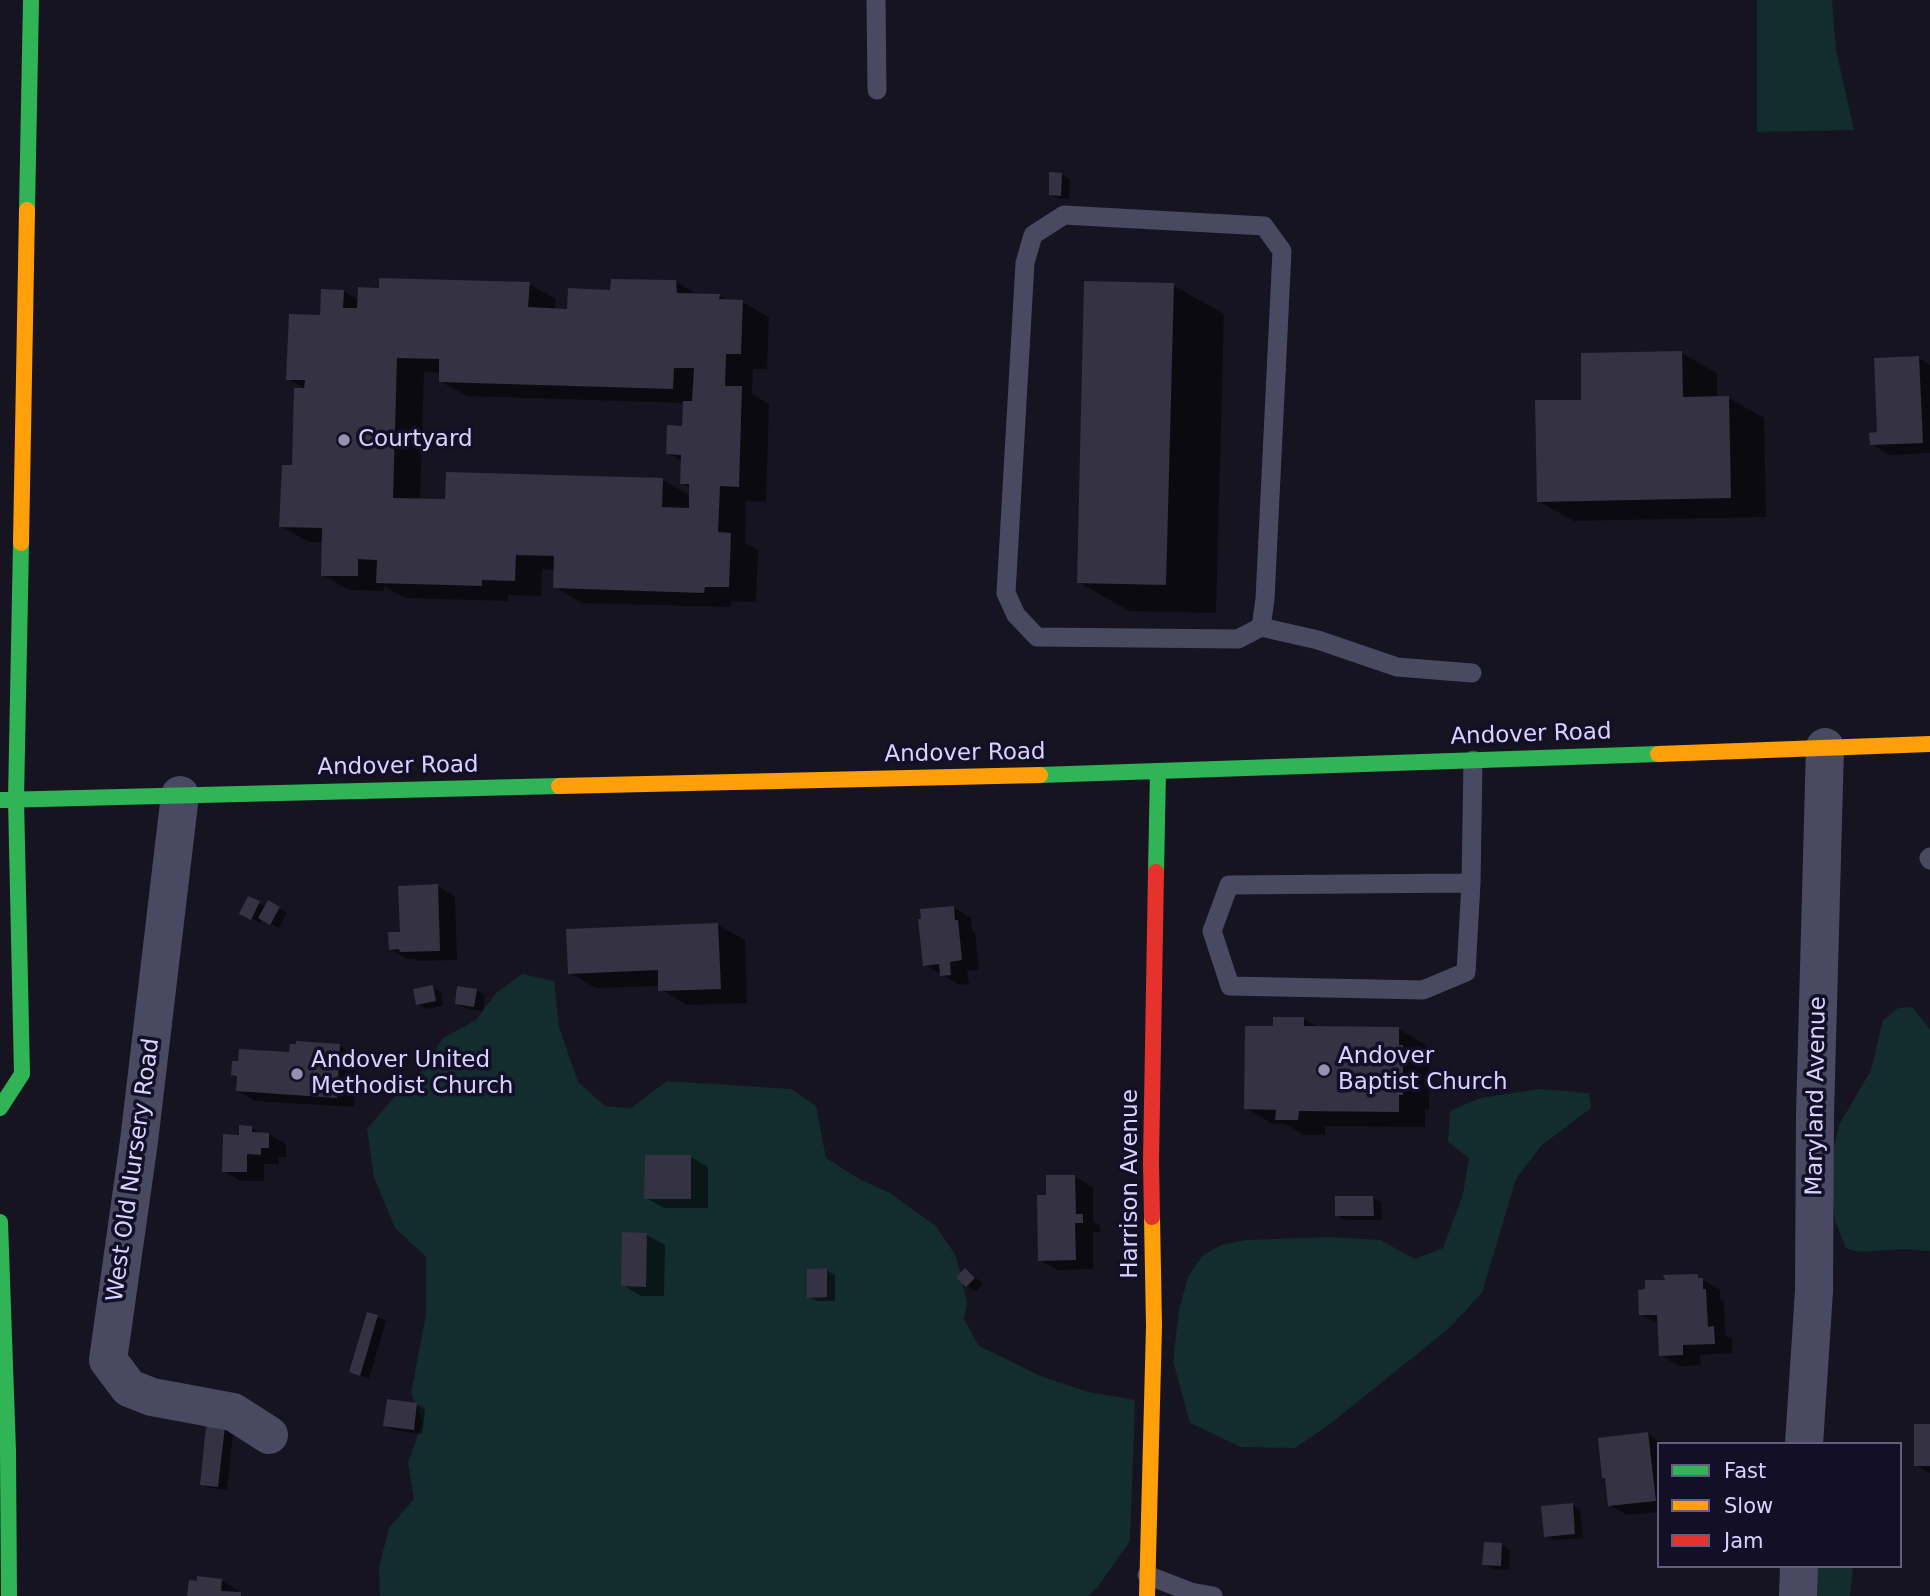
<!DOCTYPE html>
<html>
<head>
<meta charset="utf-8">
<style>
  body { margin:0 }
  #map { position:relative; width:1930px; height:1596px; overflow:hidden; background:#161421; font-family:"DejaVu Sans",sans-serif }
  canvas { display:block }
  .legend { position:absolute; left:1657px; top:1442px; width:245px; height:126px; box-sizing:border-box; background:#130f26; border:2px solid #625e7d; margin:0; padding:9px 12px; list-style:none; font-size:21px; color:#d9d4ff }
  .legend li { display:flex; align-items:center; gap:14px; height:35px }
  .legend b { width:35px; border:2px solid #625e7d }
</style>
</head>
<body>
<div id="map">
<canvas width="1930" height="1596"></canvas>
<ul class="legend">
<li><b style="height:9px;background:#30b455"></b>Fast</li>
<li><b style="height:9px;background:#ff9f0a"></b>Slow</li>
<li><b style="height:9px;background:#e5322d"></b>Jam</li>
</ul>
</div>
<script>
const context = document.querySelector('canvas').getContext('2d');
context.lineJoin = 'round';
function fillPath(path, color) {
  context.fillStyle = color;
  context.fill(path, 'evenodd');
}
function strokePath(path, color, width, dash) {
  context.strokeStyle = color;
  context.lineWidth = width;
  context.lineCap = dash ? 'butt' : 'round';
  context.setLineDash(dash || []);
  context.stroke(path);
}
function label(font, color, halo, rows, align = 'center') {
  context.font = font + ' "DejaVu Sans",sans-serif';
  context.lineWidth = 7;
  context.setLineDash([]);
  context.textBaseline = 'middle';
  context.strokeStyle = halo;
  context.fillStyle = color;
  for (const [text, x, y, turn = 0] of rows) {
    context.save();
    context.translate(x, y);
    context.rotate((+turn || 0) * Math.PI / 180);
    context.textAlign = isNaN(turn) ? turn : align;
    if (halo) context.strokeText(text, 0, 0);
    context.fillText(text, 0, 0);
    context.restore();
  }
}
const green = new Path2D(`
  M1757,0H1832L1836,50L1854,130L1757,132Z
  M522,974L554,981L559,1027L578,1082L605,1106L631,1108L667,1081L791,1089L816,1106L826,1158L861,1180L890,1193L936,1226L956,1256L967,1302L964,1319L979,1346L1041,1376L1088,1392L1135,1400L1130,1541L1097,1588L1088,1596H380L379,1567L389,1528L414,1499L408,1462L423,1422L411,1393L426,1315V1257L395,1228L374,1177L367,1129L401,1089L422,1071L443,1038L476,1020L496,993Z
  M1912,1007L1930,1029V1251L1904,1249L1858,1252L1846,1248L1835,1221L1829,1166L1839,1125L1871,1070L1883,1020L1898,1008Z
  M1540,1089L1589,1093L1591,1108L1541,1146L1516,1179L1482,1293L1447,1330L1330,1424L1295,1448L1241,1447L1190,1423L1173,1361L1179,1310L1188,1277L1202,1256L1221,1245L1247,1240L1329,1237L1380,1240L1415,1259L1443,1248L1463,1194L1469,1158L1448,1142L1450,1111L1480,1098Z
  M1807,1566H1853L1850,1596H1807Z`);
const shadow = new Path2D(`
  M1062,175L1070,179L1069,199H1059L1050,194Z
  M676,282L699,295L719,296L728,301L742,302L769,317L767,369H753L752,394L769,404L766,502L746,501L745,543L758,550L756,602L731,601V607L582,603L555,587V570L542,569L541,596L508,595V601L405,598L384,586V591L349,590L323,575L324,542H308L281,526L307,390L288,379L322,317L343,291L359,300L529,284L556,299L555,310H569L612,292ZM424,372L441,373L440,381L467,396L685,403L684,428L668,453L682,461L681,483L691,488V496L663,480L447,501L420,500Z
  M1173,285L1224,314L1216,613L1129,611L1078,582Z
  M1681,353L1717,373V398H1729L1764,418L1766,517L1574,521L1538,501L1583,402Z
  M1919,358L1930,365V453L1889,455L1872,444L1879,434Z
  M437,886L455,896L457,960L419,961L414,959H408L390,949Z
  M269,902L287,913L279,928L262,919L260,923L250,918L259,903L266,907Z
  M953,907L971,918L972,931L975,932L979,970L967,971L969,984L960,985L925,965L923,921Z
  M718,925L745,940L747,1003L687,1005L660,989V986L596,988L570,973Z
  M432,987L441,992L443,1006L426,1009L417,1004Z
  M476,990L485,995L483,1011L465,1008L457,1004Z
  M1304,1019L1320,1028L1399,1029L1426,1045V1060L1429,1062V1109L1425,1110V1127L1325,1126V1135H1304L1285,1124H1273L1246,1108L1275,1028Z
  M340,1046L357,1056L354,1107L255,1101L237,1091L239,1078L233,1074L291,1054Z
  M251,1128L263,1134H269L286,1144V1157H278L279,1164H264V1181H241L224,1171L241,1136Z
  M691,1157L708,1167V1208H664L646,1198Z
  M1075,1177L1093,1187V1222L1100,1226V1232H1093V1269L1057,1270L1040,1260L1048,1197Z
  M1373,1198L1381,1203L1382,1220H1345L1337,1215Z
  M624,1234L647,1235L665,1245L664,1296H641L623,1285Z
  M826,1270L835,1275V1301H817L809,1297Z
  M966,1270L983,1284L976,1291L967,1286L959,1277Z
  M1697,1276L1720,1290V1299L1724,1301L1725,1335L1732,1338V1353L1700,1355L1701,1365L1679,1366L1661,1355L1658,1324L1640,1314L1667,1281Z
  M377,1317L386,1321L369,1379L351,1371Z
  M388,1401L417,1404L425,1409L422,1434L394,1430L385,1425Z
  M225,1420L234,1425L227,1490L210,1488L201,1484Z
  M1930,1426V1473L1915,1465Z
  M1648,1434L1665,1444H1659V1512L1627,1515L1609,1505L1606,1479L1603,1477Z
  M1572,1505L1580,1510L1583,1538L1554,1540L1546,1536Z
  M1502,1545L1510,1550L1509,1570L1492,1569L1484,1564Z
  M222,1581L239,1591V1593L244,1596H189Z`);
const building = new Path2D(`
  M1049,172L1062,173L1061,196L1049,195Z
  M379,278L530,282L528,307L567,309L568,288L610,290L611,279L676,280L677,293L720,294L719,299L743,300L741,354H726L725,386H742L739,487L720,486L718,532L731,533L729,587H705L704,593L553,588L554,556L516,555L515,581L482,580V586L376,583L377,560L358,559V576H321L322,528L279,527L282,465H292L294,388H304L305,380H286L289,314L320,315L321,289L344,290L343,308H357L358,287L379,288ZM397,358L439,359V382L673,389L674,368H694L692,401H683L682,426L667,425L666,454L681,455L680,484H689V508L662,507L663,478L446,472L445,499L393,498Z
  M1084,281L1174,283L1166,585L1077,583Z
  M1682,351L1683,397L1729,396L1731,498L1537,502L1535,400H1581V353Z
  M1919,356L1923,443L1870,445L1869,433L1877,432L1874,358Z
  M438,884L440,951L400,952L399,949L389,950L388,932H400L398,886Z
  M248,896L260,901L251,920L239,914Z
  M268,900L280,907L270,925L258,918Z
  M954,906L955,920H958L962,960L950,962L951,975L940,976L939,964L923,966L918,919H921L920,909Z
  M718,923L721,989L658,991V970L568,974L566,929Z
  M433,985L436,1001L416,1005L413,989Z
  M457,986L477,989L474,1007L455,1004Z
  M1273,1017H1304V1026L1399,1027V1045H1403V1095H1399V1112L1299,1111L1298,1120H1275L1276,1110L1244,1109L1245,1026H1273Z
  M296,1041L340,1044L337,1098L236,1091L237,1076L231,1075L232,1061H238L239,1049L289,1052L290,1044H296Z
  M239,1125L252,1126V1132L269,1133V1148H261V1155L247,1154V1172H222L223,1134L239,1135Z
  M645,1155H691V1199H644Z
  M1046,1175H1075L1076,1214H1083V1223H1075L1076,1260L1038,1261L1037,1197V1195H1046Z
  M1335,1196H1373L1374,1216H1335Z
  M622,1232L647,1233L646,1287L621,1286Z
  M827,1268V1297L807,1298V1269Z
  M965,1268L975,1278L966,1287L956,1277Z
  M1698,1274V1278H1703V1289H1706L1708,1327L1714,1326L1715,1344L1683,1345V1355L1659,1356L1657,1315H1639L1638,1290L1645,1289V1280H1665L1663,1275Z
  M367,1312L378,1315L360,1376L349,1372Z
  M387,1399L417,1403L414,1430L383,1426Z
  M207,1416L226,1418L218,1487L200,1485Z
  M1914,1424H1930V1466H1914Z
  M1648,1432L1656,1501L1608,1506L1605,1478H1602L1598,1438Z
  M1573,1503L1575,1534L1544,1537L1541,1506Z
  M1484,1542L1502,1543L1501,1566L1482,1565Z
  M197,1576L222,1579L221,1591L241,1592V1596H187L189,1580L197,1581Z`);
const lane = new Path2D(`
  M876,0L877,90
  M1261,627L1238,639L1037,637L1016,615L1006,593L1025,263L1033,235L1064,215L1264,226L1282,251L1265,599L1261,627L1318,640L1397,667L1472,673
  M1930,857L1929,858L1930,860
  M1471,883L1229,885L1212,931L1230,986L1423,990L1466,972L1471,883L1473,760
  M1147,1575L1191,1592L1213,1596`);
const street = new Path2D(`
  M180,795L139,1141L108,1360L129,1388L152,1397L233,1412L269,1435
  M1804,1444L1814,1291L1815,1115L1825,747
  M1798,1596L1799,1566`);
const fast = new Path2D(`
  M27,210L31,0
  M1040,775L1658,754
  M0,800L559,786
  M1156,872L1158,772
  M0,1108L22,1074L16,800L21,543
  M0,1222L8,1451L9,1596`);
const slow = new Path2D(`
  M21,543L27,210
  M1658,754L1930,744
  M559,786L1040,775
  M1147,1596L1154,1326L1152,1217`);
const jam = new Path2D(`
  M1152,1217L1151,1161L1156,872`);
const markers = [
  [344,440,7,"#9591b1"],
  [1324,1070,7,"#9591b1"],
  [297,1074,7,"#9591b1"]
];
const poiNames = [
  ["Courtyard",358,440],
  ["Andover",1338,1057],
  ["Baptist Church",1338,1083],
  ["Andover United",311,1061],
  ["Methodist Church",311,1087]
];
const streetNames = [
  ["Andover Road",1531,735,-2],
  ["Andover Road",965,754,-1],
  ["Andover Road",398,767,-1],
  ["Maryland Avenue",1817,1096,-89],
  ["West Old Nursery Road",134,1170,-82],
  ["Harrison Avenue",1131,1184,-90]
];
fillPath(green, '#132c2d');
fillPath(shadow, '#0007');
fillPath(building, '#343243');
strokePath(lane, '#4a4962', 19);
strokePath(street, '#4a4962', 38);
strokePath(fast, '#30b455', 16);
strokePath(slow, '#ff9f0a', 16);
strokePath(jam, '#e5322d', 16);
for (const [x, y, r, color] of markers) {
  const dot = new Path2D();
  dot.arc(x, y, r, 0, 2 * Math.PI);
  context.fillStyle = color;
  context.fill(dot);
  strokePath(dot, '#130f26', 2.5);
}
label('23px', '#d9d4ff', '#130f26', poiNames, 'left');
label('23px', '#d9d4ff', '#130f26', streetNames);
</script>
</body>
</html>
